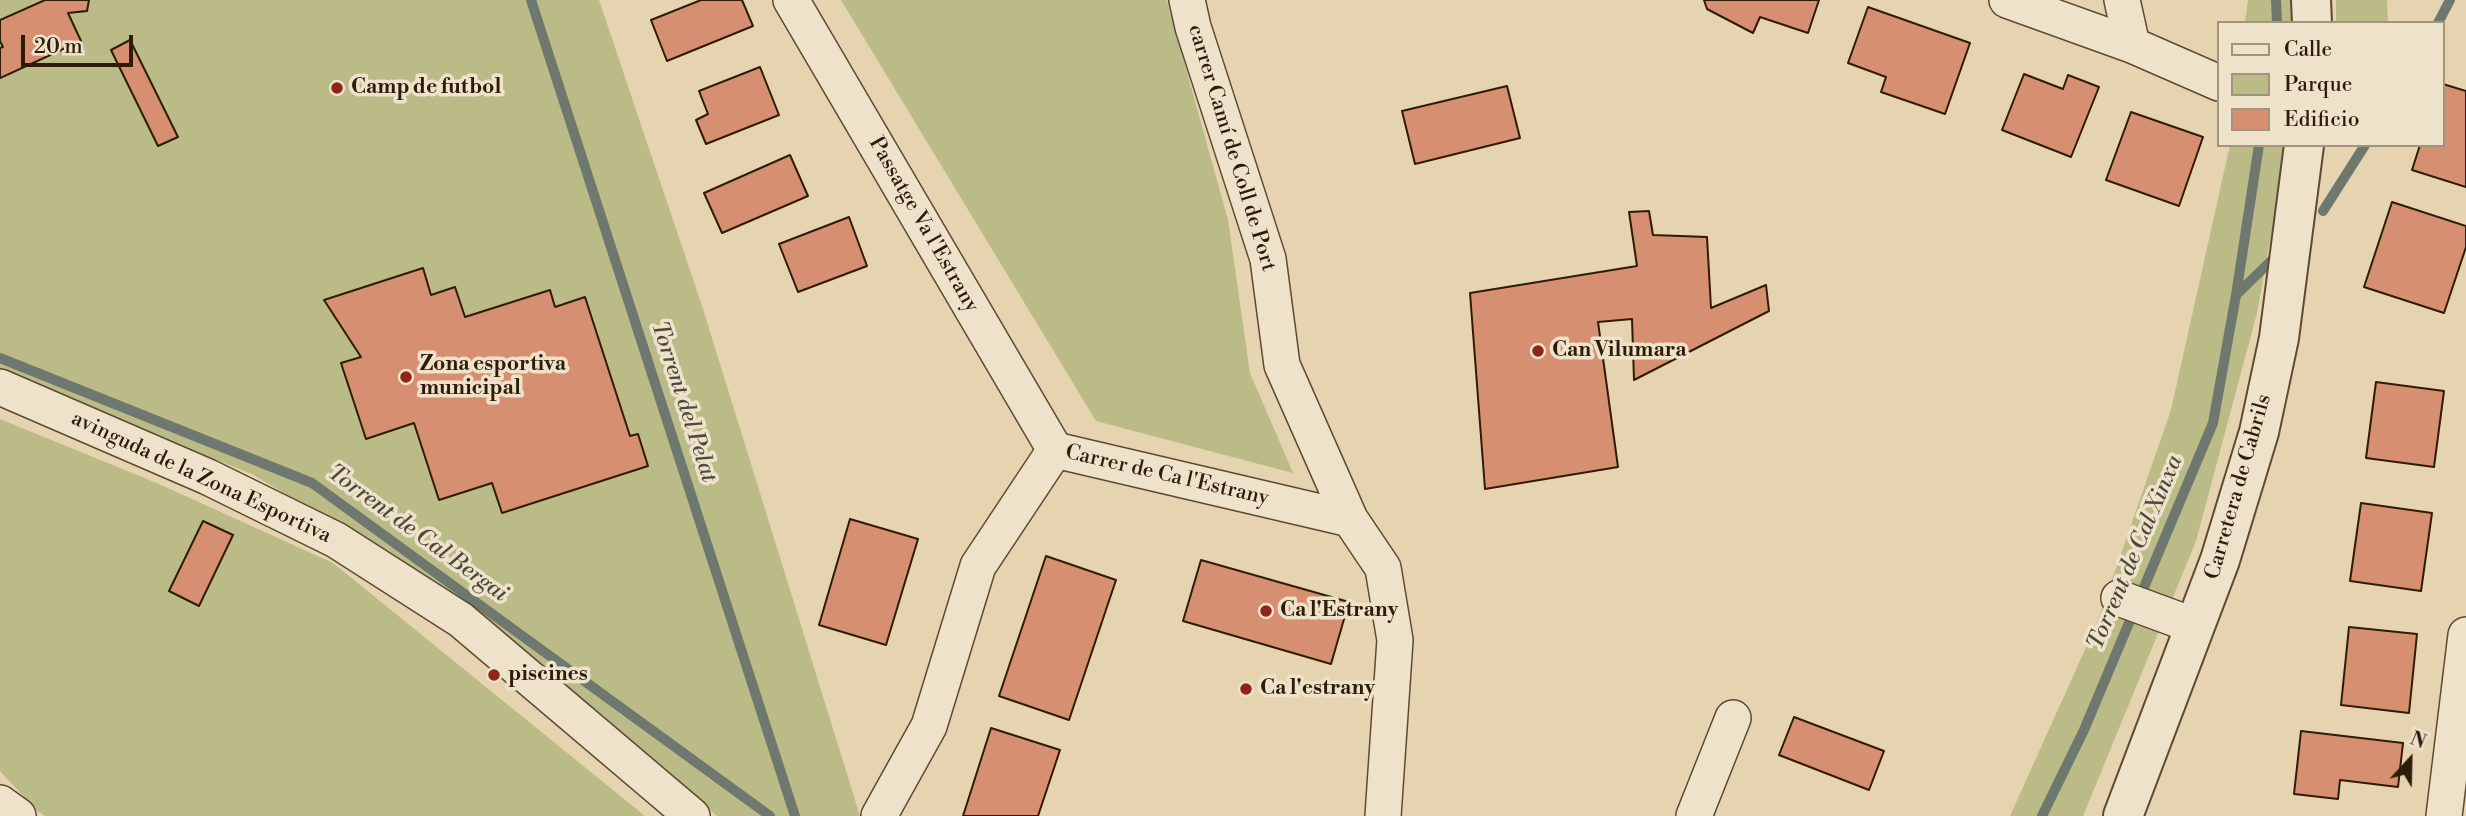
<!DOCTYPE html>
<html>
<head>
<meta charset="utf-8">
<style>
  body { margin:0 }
  #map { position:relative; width:2466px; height:816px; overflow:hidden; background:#e6d3af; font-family:"Libre Bodoni",serif }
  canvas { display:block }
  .legend { position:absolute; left:2217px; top:21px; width:228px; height:126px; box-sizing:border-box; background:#efe2cb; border:2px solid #a2937d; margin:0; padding:9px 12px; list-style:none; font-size:21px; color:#2e1c08 }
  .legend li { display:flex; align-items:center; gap:14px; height:35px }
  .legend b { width:35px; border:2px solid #a2937d }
  .north { position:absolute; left:2375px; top:725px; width:70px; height:70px; -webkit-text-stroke:5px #efe2cb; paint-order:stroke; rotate:22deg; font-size:19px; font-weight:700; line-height:28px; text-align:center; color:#2e1c08 }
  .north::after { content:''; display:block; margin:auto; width:24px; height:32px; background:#2e1c08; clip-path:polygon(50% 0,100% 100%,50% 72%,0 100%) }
  .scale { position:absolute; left:21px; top:35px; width:112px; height:32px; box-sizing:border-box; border:4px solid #2e1c08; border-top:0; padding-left:9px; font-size:21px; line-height:24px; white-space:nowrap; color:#2e1c08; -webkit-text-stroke:5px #efe2cb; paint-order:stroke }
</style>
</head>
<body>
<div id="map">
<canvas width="2466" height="816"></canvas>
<ul class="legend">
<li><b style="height:9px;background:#efe2cb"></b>Calle</li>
<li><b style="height:19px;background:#babb87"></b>Parque</li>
<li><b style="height:19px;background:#d68f70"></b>Edificio</li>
</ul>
<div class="north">N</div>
<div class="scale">20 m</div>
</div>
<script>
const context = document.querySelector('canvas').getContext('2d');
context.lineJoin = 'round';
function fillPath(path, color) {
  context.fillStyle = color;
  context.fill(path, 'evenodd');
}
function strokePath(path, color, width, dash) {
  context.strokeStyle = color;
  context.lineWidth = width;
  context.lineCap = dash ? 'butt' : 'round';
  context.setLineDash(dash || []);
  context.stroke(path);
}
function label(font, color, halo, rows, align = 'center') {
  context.font = font + ' "Libre Bodoni",serif';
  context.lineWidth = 7;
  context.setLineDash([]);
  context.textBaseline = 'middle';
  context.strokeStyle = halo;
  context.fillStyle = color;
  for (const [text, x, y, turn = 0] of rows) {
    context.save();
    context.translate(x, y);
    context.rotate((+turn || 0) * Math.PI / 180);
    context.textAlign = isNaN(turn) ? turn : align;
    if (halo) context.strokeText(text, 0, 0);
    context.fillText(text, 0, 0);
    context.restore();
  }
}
const green = new Path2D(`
  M0,0H599L703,309L860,816H717L552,677L382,552L252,474L0,373Z
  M841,0H1167L1228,220L1250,373L1293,473L1096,421Z
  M2248,0H2292L2294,23H2245Z
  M2336,0H2387L2388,23H2336Z
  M2230,145H2287L2257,313L2196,541L2083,816H2010L2097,623L2171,410Z
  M0,419L159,484L333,563L645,816H45L35,809L0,771Z`);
const stream = new Path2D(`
  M531,0L795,816
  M2276,0L2277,23
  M2438,23L2450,0
  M2323,211L2365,145
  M2236,295L2272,260
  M0,358L312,483L770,816
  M2042,816L2084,730L2213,423L2236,295L2259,145`);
const building = new Path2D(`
  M45,0H89L87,11L68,13L81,41L0,78V48L3,47L0,41V20Z
  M701,0H742L753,26L667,61L651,20Z
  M1704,0H1819L1808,33L1760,17L1753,33L1707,9Z
  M1868,7L1970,43L1945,114L1881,92L1886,77L1848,63Z
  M130,40L178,137L158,146L111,50Z
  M760,67L779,115L706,144L696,120L708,114L699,91Z
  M2024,74L2063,89L2068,75L2099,87L2071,157L2002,130Z
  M2443,84L2466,91V187L2412,170L2420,145H2443Z
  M1507,86L1520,138L1415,164L1402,111Z
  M2131,112L2203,137L2179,206L2106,180Z
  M790,155L808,196L722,233L704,193Z
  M2392,202L2466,226V247L2444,313L2364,287Z
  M1649,211L1653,235L1707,237L1711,308L1766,285L1769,311L1634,380L1632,319L1598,322L1618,467L1485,489L1470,293L1637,266L1629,212Z
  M849,217L867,266L798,292L779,244Z
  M423,268L431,295L455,287L465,317L550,290L555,307L585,297L630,436L638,434L648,466L502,513L492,483L439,500L414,423L366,439L341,363L361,357L324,300Z
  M2376,382L2444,391L2434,467L2366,458Z
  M2361,503L2432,513L2421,591L2350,581Z
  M850,519L918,539L886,645L819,625Z
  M203,521L233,535L199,606L169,591Z
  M1046,556L1116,580L1069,720L999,696Z
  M1201,560L1349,602L1331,664L1183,621Z
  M2349,627L2417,634L2409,713L2341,705Z
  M1794,717L1884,751L1869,790L1779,755Z
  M991,728L1060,750L1038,816H963Z
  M2301,731L2403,743L2398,787L2340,780L2338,799L2294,794Z`);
const minor = new Path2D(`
  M791,0L1055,450
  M1187,0L1193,27L1268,259L1282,365L1350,519L1383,568L1395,640L1383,816
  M2007,0L2132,45L2219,83
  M2122,0L2132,45
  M0,387L208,477L336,540L461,620L692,816
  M2119,598L2195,626
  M0,803L18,816
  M879,816L929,726L978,566L1055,450L1350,519
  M1694,816L1733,718
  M2444,816L2466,635`);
const tertiary = new Path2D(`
  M2311,0L2312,23
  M2123,816L2220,560L2259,432L2279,338L2304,145`);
const markers = [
  [337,88,7,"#8f2418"],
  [1538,351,7,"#8f2418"],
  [406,377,7,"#8f2418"],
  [1266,611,7,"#8f2418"],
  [494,675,7,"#8f2418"],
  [1246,689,7,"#8f2418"]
];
const poiNames = [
  ["Camp de futbol",351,88],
  ["Can Vilumara",1552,351],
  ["Zona esportiva",420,365],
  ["municipal",420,389],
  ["Ca l'Estrany",1280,611],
  ["piscines",508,675],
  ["Ca l'estrany",1260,689]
];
const streetNames = [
  ["carrer Camí de Coll de Port",1231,148,73],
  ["Passatge Va l'Estrany",923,225,60],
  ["Carrer de Ca l'Estrany",1167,476,13],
  ["avinguda de la Zona Esportiva",201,478,25],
  ["Carretera de Cabrils",2239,487,-74]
];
const waterNames = [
  ["Torrent del Pelat",683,402,72],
  ["Torrent de Cal Bergai",417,534,36],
  ["Torrent de Cal Xinxa",2136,553,-67]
];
fillPath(green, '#babb87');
strokePath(stream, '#6e786f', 10);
fillPath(building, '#d68f70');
strokePath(building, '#2e1c08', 2);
strokePath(minor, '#5c4a32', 38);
strokePath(tertiary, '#5c4a32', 42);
strokePath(minor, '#efe2cb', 35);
strokePath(tertiary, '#efe2cb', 38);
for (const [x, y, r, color] of markers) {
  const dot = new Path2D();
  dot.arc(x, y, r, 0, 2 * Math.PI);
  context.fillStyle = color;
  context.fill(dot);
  strokePath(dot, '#efe2cb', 2.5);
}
label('bold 21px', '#2e1c08', '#efe2cb', poiNames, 'left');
label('21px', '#2e1c08', '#efe2cb', streetNames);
label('italic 23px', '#4e4a3b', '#efe2cb', waterNames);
</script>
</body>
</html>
